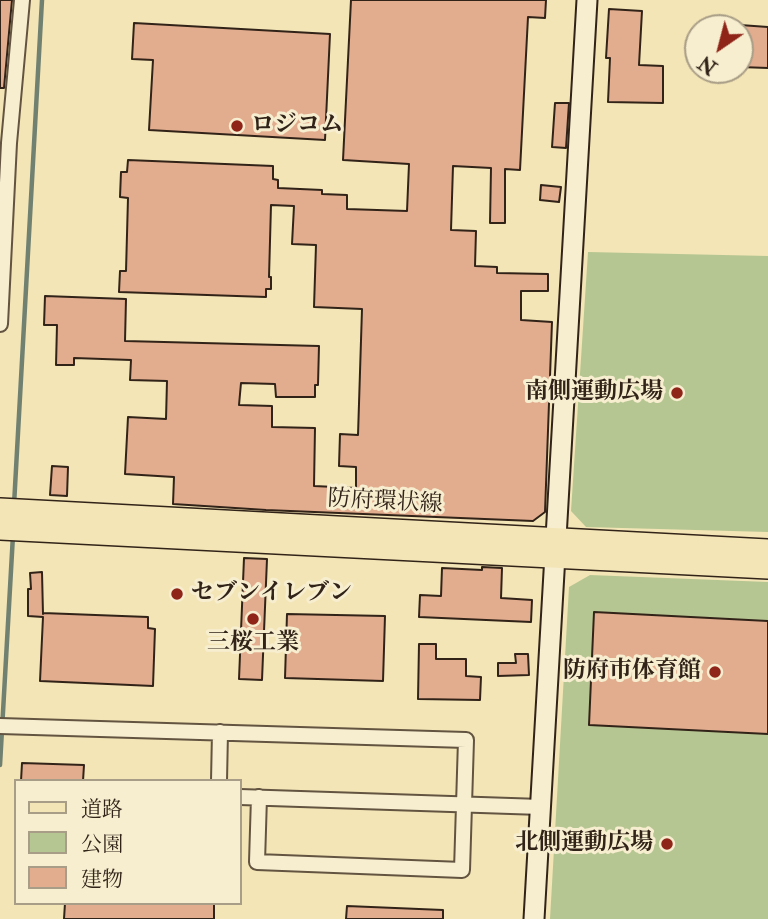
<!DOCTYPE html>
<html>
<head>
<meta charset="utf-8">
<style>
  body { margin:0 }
  #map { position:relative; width:768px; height:919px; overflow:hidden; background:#f3e5b6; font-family:"IM FELL Double Pica","Noto Serif JP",serif }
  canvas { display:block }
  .legend { position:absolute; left:14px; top:779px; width:228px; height:126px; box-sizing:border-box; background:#f7eed0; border:2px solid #a89d86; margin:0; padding:9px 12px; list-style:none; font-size:21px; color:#312318 }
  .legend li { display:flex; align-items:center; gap:14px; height:35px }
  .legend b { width:35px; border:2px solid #a89d86 }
  .north { position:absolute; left:684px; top:14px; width:70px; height:70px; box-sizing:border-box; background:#f7eed0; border:2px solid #a89d86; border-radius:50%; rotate:215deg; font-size:19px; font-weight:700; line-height:28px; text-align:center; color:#312318 }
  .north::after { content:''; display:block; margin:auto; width:24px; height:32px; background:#8f2418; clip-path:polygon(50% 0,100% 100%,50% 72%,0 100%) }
</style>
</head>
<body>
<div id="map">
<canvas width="768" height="919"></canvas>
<ul class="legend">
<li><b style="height:9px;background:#f3e5b6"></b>道路</li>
<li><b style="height:19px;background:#b6c692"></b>公園</li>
<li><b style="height:19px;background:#e2ac8e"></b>建物</li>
</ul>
<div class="north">N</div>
</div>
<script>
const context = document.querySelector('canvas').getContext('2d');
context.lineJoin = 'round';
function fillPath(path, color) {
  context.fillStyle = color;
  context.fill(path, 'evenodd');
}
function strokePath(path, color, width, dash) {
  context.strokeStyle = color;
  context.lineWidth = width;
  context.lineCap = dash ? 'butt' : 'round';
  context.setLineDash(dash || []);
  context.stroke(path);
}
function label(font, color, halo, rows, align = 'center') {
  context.font = font + ' "IM FELL Double Pica","Noto Serif JP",serif';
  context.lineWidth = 6;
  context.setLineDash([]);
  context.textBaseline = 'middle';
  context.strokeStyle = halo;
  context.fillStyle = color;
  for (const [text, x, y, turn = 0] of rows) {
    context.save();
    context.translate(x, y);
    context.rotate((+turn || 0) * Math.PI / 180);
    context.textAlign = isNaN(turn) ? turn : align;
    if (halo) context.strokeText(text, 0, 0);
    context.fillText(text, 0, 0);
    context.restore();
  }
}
const green = new Path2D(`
  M588,252L768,256V532L586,527L571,511Z
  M590,575L768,582V919H550L569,587Z`);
const stream = new Path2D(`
  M14,505L42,0
  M0,765L13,535`);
const building = new Path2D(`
  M0,0H12L4,88H0Z
  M351,0H546L545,18L528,17L520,170L505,169V223H490L491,168L453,166L451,230L476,231L475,266L497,267V273L548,274V291H521V320L552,322L545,512L533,521L266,510L173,504L174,477L125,474L128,417L166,419L167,381L130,380L131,360L74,358V365H56L57,325H44L45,296L126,299L125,341L319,346L318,385H315V397H276L275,384L241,383L239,405L272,406V427L315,428L314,486L356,488V467L339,466L340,434L358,435L362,309L314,307L316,245L292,244L294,206L271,205L269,277H271V289H266V297L119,292L120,271H126L128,198L120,197L121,172H127L128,160L273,166V179L278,180V188L322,190V194L347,195V209L407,211L409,164L343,160Z
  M609,9L642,11L639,65L663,66V103L608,102L610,58H606Z
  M134,23L330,34L325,140L149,130L153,60L132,59Z
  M740,25L768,27V68L740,67Z
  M555,103H569L566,148L552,147Z
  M541,185L561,187L559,202L540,200Z
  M52,466L68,467L67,496L50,495Z
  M244,558L267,559L262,680L239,679Z
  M482,567L502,568L501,598L532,600L531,622L419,617L420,595L441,596L442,568L482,570Z
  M42,572L43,614V613L148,617V628L155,629L153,686L40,681L43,617L28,616V589H31L30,573Z
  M594,612L768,621V734L589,725Z
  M287,614L385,616L383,681L285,678Z
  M419,644H436V659H466V676L481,677L480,700L418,699Z
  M515,654H528L529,675L498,676V663H516Z
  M22,763L84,765L83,781H21Z
  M65,903H214V919H64Z
  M347,906L443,910V919H346Z`);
const street = new Path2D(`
  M0,324L9,143L22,0
  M0,726L466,740L462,870L257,862L259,797
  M219,781L220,732
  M240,797L541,807`);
const secondary = new Path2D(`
  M534,919L587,0`);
const primary = new Path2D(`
  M0,509L768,550
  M0,529L768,568`);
const markers = [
  [237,126,7,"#8f2418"],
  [677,393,7,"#8f2418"],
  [177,594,7,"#8f2418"],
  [253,619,7,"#8f2418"],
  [715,672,7,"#8f2418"],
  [667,844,7,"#8f2418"]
];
const poiNames = [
  ["ロジコム",251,126,"left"],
  ["南側運動広場",663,393],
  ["セブンイレブン",191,594,"left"],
  ["三桜工業",253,644,"center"],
  ["防府市体育館",701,672],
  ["北側運動広場",653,844]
];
const streetNames = [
  ["防府環状線",385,503,3]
];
fillPath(green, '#b6c692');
strokePath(stream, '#718171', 4.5);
fillPath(building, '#e2ac8e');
strokePath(building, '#312318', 2);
strokePath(street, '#625440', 18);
strokePath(secondary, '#312318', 23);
strokePath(primary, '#312318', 24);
strokePath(street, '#f7eed0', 14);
strokePath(secondary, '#f7eed0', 19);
strokePath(primary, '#f3e5b6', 21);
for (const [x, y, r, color] of markers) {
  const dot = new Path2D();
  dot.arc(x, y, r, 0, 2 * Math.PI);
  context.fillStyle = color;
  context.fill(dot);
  strokePath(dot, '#f7eed0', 2.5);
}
label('bold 23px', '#312318', '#f7eed0', poiNames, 'right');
label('23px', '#312318', '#f7eed0', streetNames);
</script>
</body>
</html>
